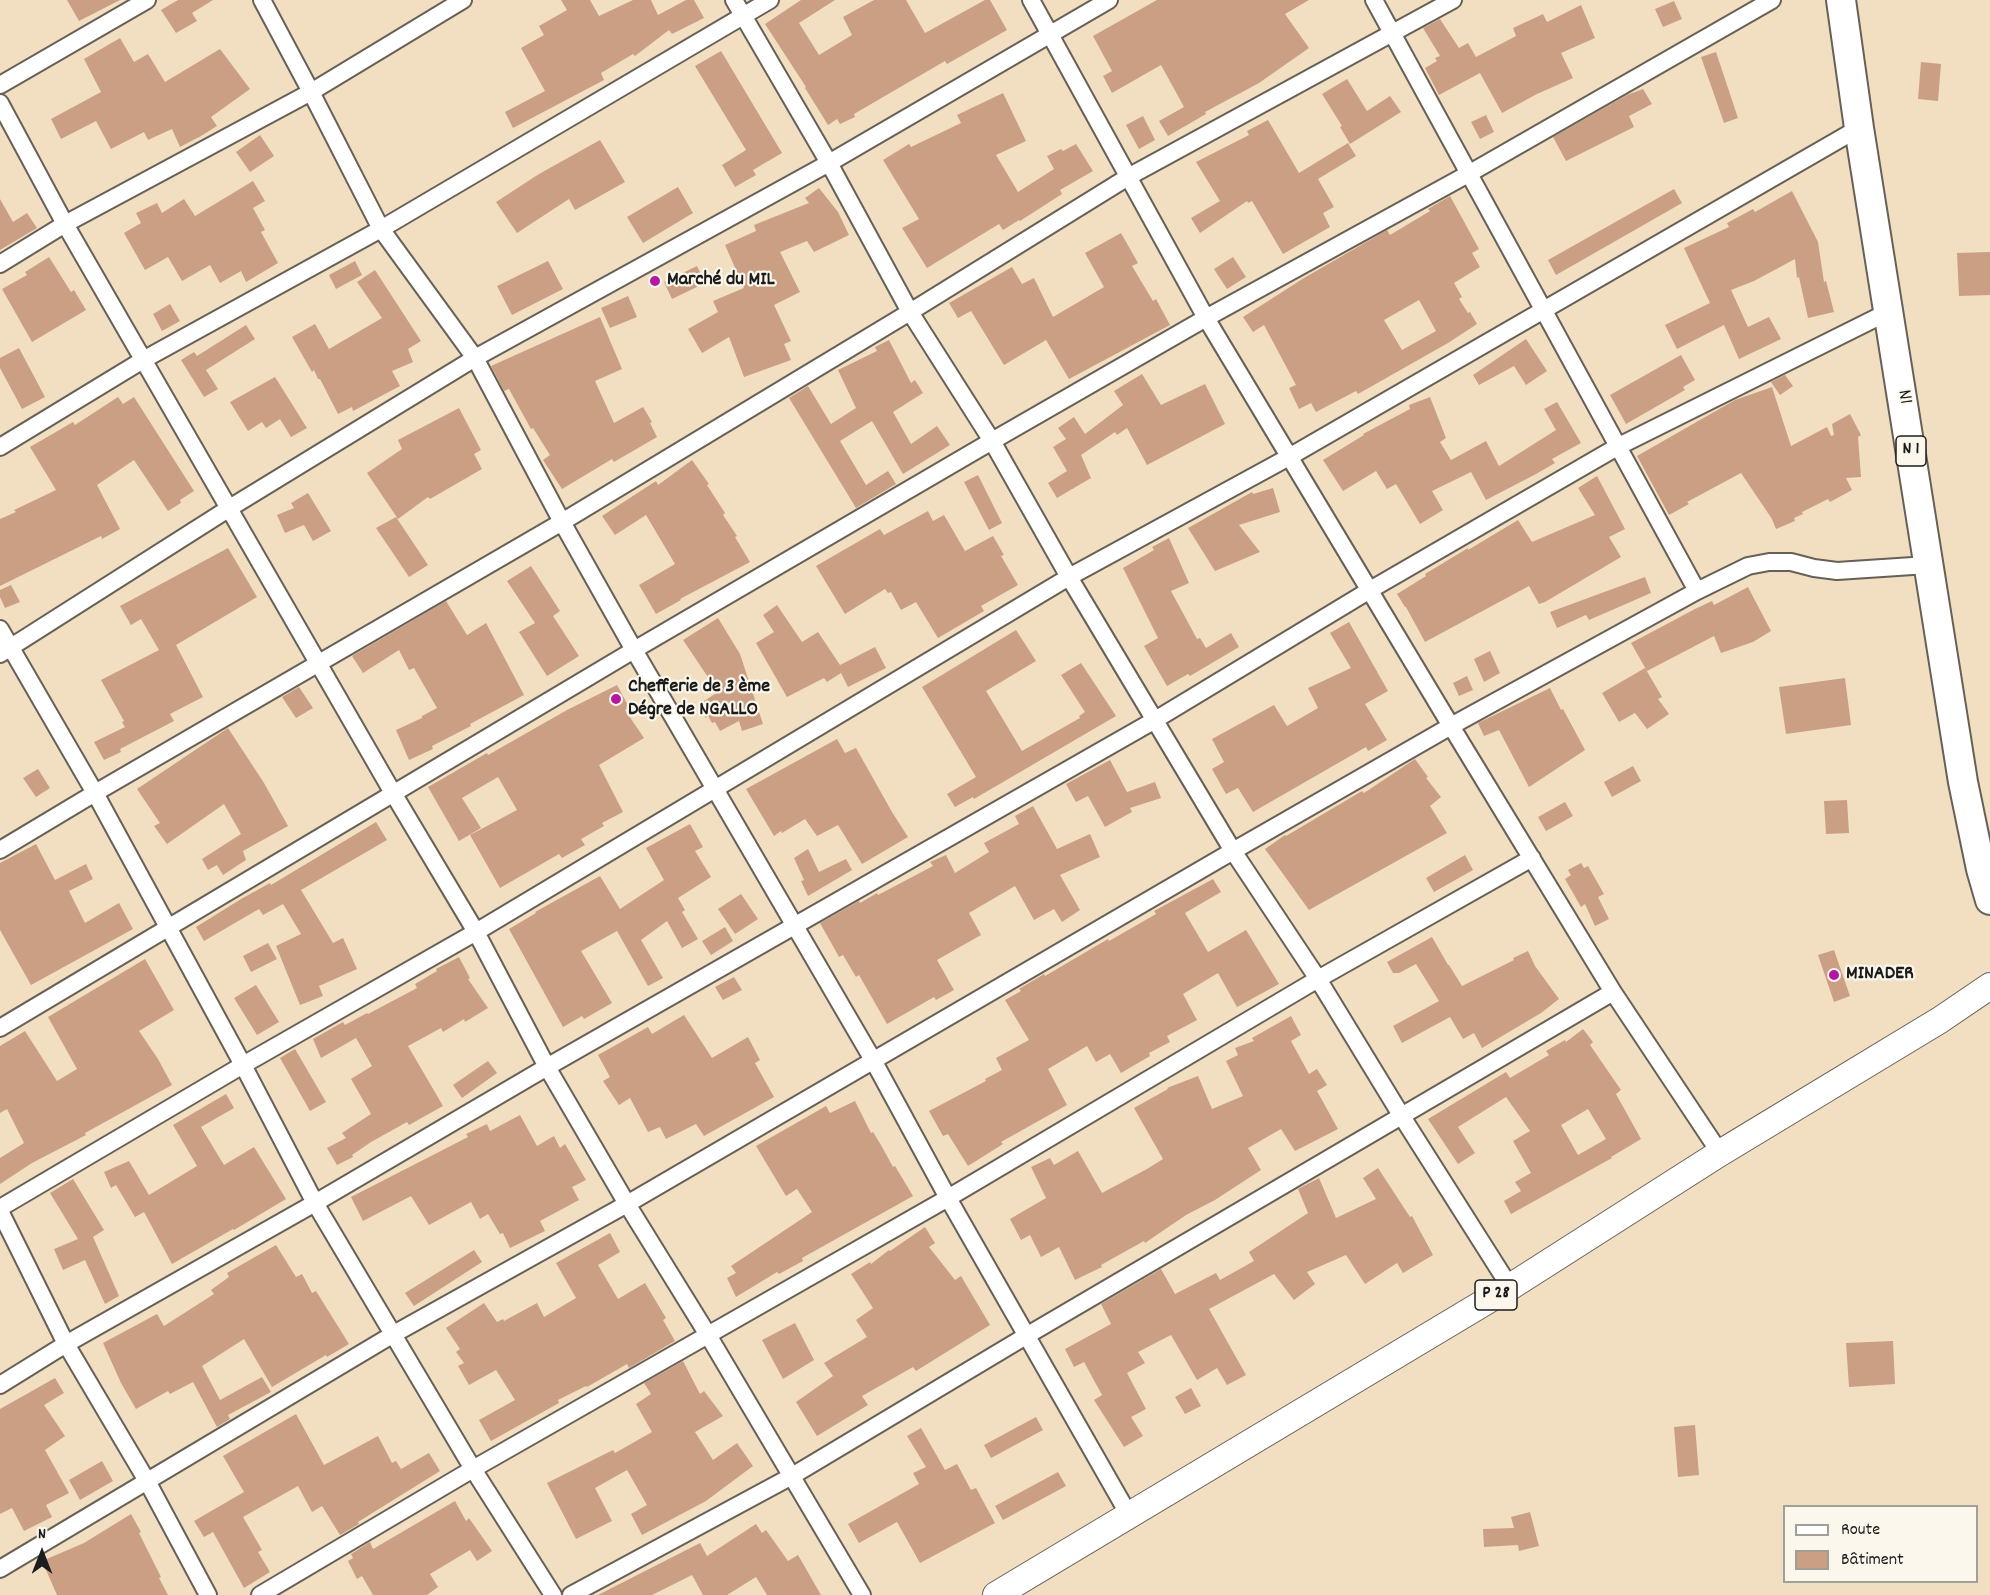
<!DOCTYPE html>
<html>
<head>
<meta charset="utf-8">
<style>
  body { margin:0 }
  #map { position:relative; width:1990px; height:1595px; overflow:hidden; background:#f2dfc1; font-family:Dekko,sans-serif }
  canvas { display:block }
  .legend { position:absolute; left:1783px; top:1505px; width:195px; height:78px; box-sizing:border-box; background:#fbf7ec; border:2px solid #a29f99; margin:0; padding:8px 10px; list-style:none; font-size:18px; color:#1c1c1c }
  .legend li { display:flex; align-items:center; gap:12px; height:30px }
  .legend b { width:30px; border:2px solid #a29f99 }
  .north { position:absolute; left:12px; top:1523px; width:60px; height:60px; -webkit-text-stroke:4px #fbf7ec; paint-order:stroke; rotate:0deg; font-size:16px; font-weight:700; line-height:24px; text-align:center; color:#1c1c1c }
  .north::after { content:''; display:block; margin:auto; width:21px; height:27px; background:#1c1c1c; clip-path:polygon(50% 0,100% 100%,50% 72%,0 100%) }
</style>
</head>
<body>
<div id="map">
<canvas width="1990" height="1595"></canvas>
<ul class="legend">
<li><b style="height:8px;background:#fff"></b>Route</li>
<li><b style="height:16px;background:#cb9f84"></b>Bâtiment</li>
</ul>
<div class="north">N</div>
</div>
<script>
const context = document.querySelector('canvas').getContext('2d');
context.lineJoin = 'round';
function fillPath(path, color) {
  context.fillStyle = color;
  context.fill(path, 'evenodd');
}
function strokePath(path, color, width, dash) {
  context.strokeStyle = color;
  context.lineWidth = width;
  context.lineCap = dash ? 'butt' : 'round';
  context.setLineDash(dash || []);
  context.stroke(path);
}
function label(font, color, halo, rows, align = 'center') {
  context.font = font + ' Dekko,sans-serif';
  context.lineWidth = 4.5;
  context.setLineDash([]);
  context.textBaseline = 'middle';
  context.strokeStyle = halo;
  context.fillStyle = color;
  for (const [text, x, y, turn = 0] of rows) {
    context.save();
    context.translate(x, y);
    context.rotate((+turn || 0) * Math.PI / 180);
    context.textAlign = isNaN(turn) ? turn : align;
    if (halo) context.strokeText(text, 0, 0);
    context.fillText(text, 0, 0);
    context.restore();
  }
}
const building = new Path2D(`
  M67,0H120L79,21Z
  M178,0H213L192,13L197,21L176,33L161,10Z
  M561,0H590L599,16L633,0H651L658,15L686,0H694L704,18L672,34L669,30L635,56L633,54L601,73L604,80L513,128L505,112L545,91L521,48L544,35L539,26L567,10Z
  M801,0H835L799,23L819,55L852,35L843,17L874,0H906L925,33L985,0H990L1007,30L947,64L945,61L854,114L855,117L840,124L837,119L828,125L805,88L806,87L765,24Z
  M1157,0H1309L1285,14L1309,48L1259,83L1205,112L1206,114L1168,136L1159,121L1184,107L1161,65L1112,93L1103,76L1112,71L1093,36Z
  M1674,1L1682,19L1663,27L1655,9Z
  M1581,5L1595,38L1561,53L1573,78L1537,94L1502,113L1480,73L1439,95L1425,68L1437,61L1435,58L1440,56L1423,28L1440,19L1459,48L1468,43L1476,57L1516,36L1513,28L1543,14L1547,22Z
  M120,38L134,62L148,54L165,82L220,49L250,89L211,117L217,126L201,136L180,147L172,129L148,140L144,132L111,149L96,121L61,139L51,119L101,92L84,59Z
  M721,51L782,153L753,170L756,175L735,187L722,165L746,150L695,66Z
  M1716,52L1738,118L1724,123L1701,57Z
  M1921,62L1941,64L1938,101L1918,99Z
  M1347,79L1367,111L1390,96L1401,112L1350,144L1340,127L1342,126L1322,94Z
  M1643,89L1652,104L1629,116L1634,127L1566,161L1553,137L1627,95Z
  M1003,93L1026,141L996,155L1018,192L1054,169L1047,156L1061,149L1063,151L1076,144L1093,171L1060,190L1062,194L1020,221L1019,220L1003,230L999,224L927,268L902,228L919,219L883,160L909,144L911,147L961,123L957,115Z
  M1486,115L1494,132L1480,139L1471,122Z
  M1143,116L1155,140L1139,149L1126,125Z
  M1268,120L1299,173L1348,143L1356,156L1318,179L1334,207L1323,213L1330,227L1283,254L1252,201L1248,203L1247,201L1200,233L1191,218L1220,201L1196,162L1249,135L1247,131Z
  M260,135L274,156L250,172L236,152Z
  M600,140L625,182L575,210L569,199L517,233L496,202L539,174Z
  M253,181L265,201L253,208L265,230L261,232L278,263L246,282L241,271L220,283L210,265L182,281L168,257L145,270L124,233L141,223L136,213L157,203L162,213L184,199L195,216Z
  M678,187L693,213L643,243L627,217Z
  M819,188L838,212L849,235L814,252L807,241L780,252L800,292L774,305L791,341L784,344L791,360L744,377L729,337L702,353L688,329L718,312L713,301L744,288L725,245L756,231L754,225L809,203L805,198Z
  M1674,189L1682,203L1556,275L1548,260Z
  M1792,191L1818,242L1824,282L1826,281L1834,312L1808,318L1799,277L1797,278L1795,259L1754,281L1731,290L1748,327L1769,317L1781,339L1739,359L1724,325L1677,349L1665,325L1710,303L1684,248L1729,227L1727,223L1753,209L1755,212Z
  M1450,196L1479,249L1472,253L1480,267L1454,283L1462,297L1459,299L1468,313L1470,312L1477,324L1448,343L1358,394L1356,391L1316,412L1311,403L1299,409L1289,388L1296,385L1264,325L1253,332L1243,317L1304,278L1387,230L1390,235L1430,211L1428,209ZM1419,300L1436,331L1402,350L1384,320Z
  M0,199L13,222L27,213L37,228L0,250Z
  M1121,233L1138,263L1132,266L1153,301L1156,299L1170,325L1069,379L1046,340L1004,365L971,311L958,318L949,303L1012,267L1022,284L1034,278L1053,317L1104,287L1085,253Z
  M1990,252V295L1959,296L1957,253Z
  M49,257L71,292L74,290L86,310L32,342L2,289L27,275L25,272Z
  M1233,257L1246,277L1227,289L1214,269Z
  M355,261L362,275L336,289L329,275Z
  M548,261L563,289L512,315L497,286Z
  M697,266L705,283L672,299L664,282Z
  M375,270L421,341L408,349L413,362L392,371L400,386L353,411L352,407L338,414L320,379H318L314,370L312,372L292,337L315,324L329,349L382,318L357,282Z
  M628,296L637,317L610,328L601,308Z
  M170,304L180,321L162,331L153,314Z
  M600,317L622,369L595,381L614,423L643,407L652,422L650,423L657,437L614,462L612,459L562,489L543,460L550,455L533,428L531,429L509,389L504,391L491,366Z
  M246,325L255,339L206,370L218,389L204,397L181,360L194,352L197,356Z
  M1526,339L1547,371L1526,385L1514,366L1479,385L1473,375Z
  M889,340L911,383L915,380L923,393L893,412L911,444L937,426L950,445L903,474L872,421L840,441L866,485L888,471L896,484L856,508L789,398L808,386L831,424L856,408L838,370L877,351L875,347Z
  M19,348L45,397L22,409L0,368V358Z
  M1681,355L1695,380L1683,387L1685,390L1626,424L1610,395Z
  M1142,374L1161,405L1205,384L1225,424L1147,465L1127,428L1117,435L1115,432L1081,455L1091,478L1057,498L1048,483L1067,471L1053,447L1066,439L1058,428L1074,417L1085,434L1123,405L1114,391Z
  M1785,375L1793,386L1780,395L1771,382Z
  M275,377L307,428L291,437L280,419L266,428L262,422L248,431L230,402Z
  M1772,387L1791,446L1827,427L1831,436L1834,435L1832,424L1850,414L1861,435L1858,437L1861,477L1846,478L1852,490L1830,502L1828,499L1802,512L1803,514L1794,518L1795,521L1776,529L1772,519L1741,473L1687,502L1689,504L1669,515L1637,456L1735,400Z
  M118,397L123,404L134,397L194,491L180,500L181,503L168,511L134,460L97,485L120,529L102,539L101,536L0,586V519L16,512L14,510L56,490L30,447L73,422L75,425Z
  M1430,397L1446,438L1440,442L1451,460L1486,441L1499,466L1556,430L1544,409L1557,402L1581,443L1552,459L1555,463L1536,474L1486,500L1471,472L1432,491L1443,510L1420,524L1396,484L1387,489L1376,471L1343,491L1323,460L1364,435L1363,434L1410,409L1409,405Z
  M459,408L481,450L474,454L482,469L430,499L428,497L398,519L367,473L402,449L398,440Z
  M692,460L709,484L707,485L725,513L723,515L737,536L735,537L750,562L680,599L681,600L656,614L639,585L675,564L646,515L615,535L602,516L656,481L658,485Z
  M978,475L1002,523L989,530L964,482Z
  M1597,476L1625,529L1609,537L1621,557L1545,602L1539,604L1529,586L1425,642L1406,607H1405L1397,594L1426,576L1425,574L1468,548V550L1518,520L1532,542L1595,515L1578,488Z
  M1273,488L1280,512L1239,525L1260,552L1215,571L1188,528L1252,492L1253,494Z
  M308,493L331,531L313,541L304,525L285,533L277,515L294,508L291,503Z
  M928,511L933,521L944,515L965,551L993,536L1004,555L1001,556L1018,585L981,606L984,611L938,638L916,602L901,610L891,592L888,593L885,589L845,614L816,566L880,529L884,535Z
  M396,517L428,565L409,577L376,528Z
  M1169,538L1189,583L1171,591L1197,639L1200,638L1206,648L1231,633L1239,647L1190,676L1188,674L1167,686L1144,646L1158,638L1123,568L1154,550L1152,547Z
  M228,548L257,597L176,645L203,697L170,714L174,721L120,749L121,752L104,760L94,742L125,727L122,722L124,721L101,680L159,650L141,619L131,625L120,606Z
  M531,566L560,611L553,616L579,656L547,676L519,632L535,623L507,581Z
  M1645,577L1651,593L1589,620L1586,615L1557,628L1550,612Z
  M11,585L20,602L5,608L0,597V590Z
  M1748,587L1771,631L1753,642L1721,653L1714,636L1647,671L1631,643L1695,609L1712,601L1714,605Z
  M446,601L467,635L486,623L524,695L470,724L471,726L432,746L433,749L409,760L396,730L422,718V716L437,708L414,668L409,670L399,650L363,673L352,656Z
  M777,605L802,642L818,632L840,665L875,647L886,668L848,687L841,673L827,682L824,678L787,697L756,643L774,632L763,615Z
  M718,618L740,654L763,724L742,731L739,721L720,731L715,722L712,723L708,716L706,718L698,705L718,692L683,640Z
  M1349,622L1388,691L1365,704L1387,740L1368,751L1366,747L1253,812L1238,788L1226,794L1212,769L1224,762L1212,739L1274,705L1287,726L1318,708L1308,688L1351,668L1330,633Z
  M1016,630L1036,661L986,691L1022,751L1080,718L1079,716L1085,712L1061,675L1081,663L1116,716L974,799L973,797L955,807L947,794L976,777L922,687Z
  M1490,651L1500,673L1484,682L1474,659Z
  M1645,668L1662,697L1658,699L1669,714L1647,729L1635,713L1619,722L1602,693Z
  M1467,676L1473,690L1459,696L1453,683Z
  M1845,678L1851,725L1786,734L1779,687Z
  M617,685L629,707L625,710L644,738L599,765L623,812L602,823L604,826L581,839L585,845L562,858L559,854L500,888L470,835L517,810L498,777L462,798L481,828L459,841L428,787L487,753L488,755L567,710Z
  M299,687L313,708L296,718L282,697Z
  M1550,688L1561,710L1563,709L1585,750L1529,787L1499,730L1484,736L1478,723Z
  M228,728L264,783L288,826L243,851L246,860L223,875L217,865L208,870L202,859L241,834L224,804L167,844L154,826L160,823L137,789Z
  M837,739L845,753L856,748L892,812L908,837L862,864L838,825L817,836L805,819L782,833L781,831L774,836L746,789Z
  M1415,759L1428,777L1426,778L1441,797L1430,806L1447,833L1309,910L1265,849L1285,835L1286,836L1362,791L1364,793Z
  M1110,760L1127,792L1155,782L1161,798L1130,808L1132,812L1105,827L1088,796L1076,802L1066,784Z
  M1633,766L1641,781L1612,797L1604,782Z
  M38,769L50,788L36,797L23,778Z
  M1847,800L1849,833L1826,834L1824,801Z
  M1565,802L1573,816L1546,831L1538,817Z
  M1033,806L1057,849L1090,834L1100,857L1060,875L1080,910L1062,922L1054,909L1034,920L1015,886L969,913L981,935L937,960L954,990L936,1000L934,997L887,1024L859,975L856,977L843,955L839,957L820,923L859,901L860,903L877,893L878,895L933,866L930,862L946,855L955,873L989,852L984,843L1019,824L1015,816Z
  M376,822L387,840L301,890L333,943L343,938L357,969L319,986L323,996L300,1005L276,946L301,934L283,904L263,915L259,909L204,941L196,927L241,899L270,883L271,885Z
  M690,824L703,847L695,851L711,877L678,898L685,910L682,912L698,939L682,948L667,921L641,940L663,978L648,986L617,931L581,951L612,1003L584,1019L582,1016L563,1027L509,929L536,913L535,912L600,876L620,909L664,880L646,848Z
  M36,844L55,880L86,864L93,879L69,891L85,923L119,903L133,929L31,985L0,930V863Z
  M808,849L819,872L846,859L852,870L808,896L801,881L804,880L794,858Z
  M1465,855L1473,870L1434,892L1426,878Z
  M1581,863L1584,868L1588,866L1604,894L1598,897L1609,919L1595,926L1585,904L1581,907L1565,879L1571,875L1568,870Z
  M1213,879L1221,892L1185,913L1208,952L1246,930L1279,984L1237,1007L1218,973L1183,994L1197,1020L1167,1036L1170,1042L1149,1053L1150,1056L1121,1073L1110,1054L1096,1062L1087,1046L1048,1069L1067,1105L1001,1142L1003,1144L968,1166L948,1134L943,1136L929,1111L986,1081L985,1079L1002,1070L996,1058L1029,1040L1005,1000L1021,991L1019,989L1044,974L1045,976L1108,939L1109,941L1156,914L1154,911Z
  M741,894L758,919L735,934L718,909Z
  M725,927L733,941L711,955L702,941Z
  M1432,937L1448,965H1449L1462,986L1514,960L1513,958L1528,951L1535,966L1559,999L1541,1013L1482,1048L1474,1033L1463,1039L1450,1017L1402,1043L1393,1026L1439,1001L1416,964L1399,973H1393L1387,962Z
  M268,943L277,959L251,972L243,956Z
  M1834,950L1850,996L1834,1002L1818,955Z
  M459,957L470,978L468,979L488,1008L465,1022L464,1019L443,1032L441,1028L408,1046L443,1106L409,1125L407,1122L371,1142L352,1155L353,1157L337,1165L327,1148L346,1138L342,1133L371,1114L351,1079L372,1066L356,1038L321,1058L313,1039L343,1022L345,1025L367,1013L368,1014L417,988L415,984L437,971L436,969Z
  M145,959L174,1010L139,1031L158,1059L172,1085L85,1133L86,1135L32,1163L0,1184V1158L24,1143L7,1109L0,1113V1046L25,1031L57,1081L77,1069L48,1017Z
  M734,977L742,990L723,1000L715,987Z
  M256,985L279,1022L257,1035L234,998Z
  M684,1015L712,1058L748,1037L760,1060L755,1063L774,1097L704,1136L696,1124L666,1139L660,1127L648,1132L630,1098L619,1105L603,1081L610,1077L598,1055L648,1027L652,1034Z
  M1291,1016L1301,1035L1291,1041L1309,1074L1317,1069L1327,1085L1317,1091L1338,1129L1295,1151L1281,1129L1248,1148L1261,1170L1215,1200L1186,1215L1145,1243L1144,1241L1101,1265L1102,1267L1075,1280L1059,1247L1041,1257L1030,1235L1021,1240L1010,1219L1046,1198L1031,1167L1050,1158L1054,1165L1078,1151L1102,1193L1147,1169L1163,1159L1134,1108L1168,1089L1167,1088L1198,1076L1212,1109L1243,1096L1226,1061L1238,1055L1235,1048L1254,1041L1252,1038Z
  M1583,1029L1593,1042L1590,1045L1621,1090L1616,1094L1641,1139L1611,1157L1612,1158L1511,1214L1504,1201L1521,1191L1515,1182L1531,1173L1513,1141L1530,1131L1506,1097L1458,1127L1475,1153L1458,1164L1428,1119L1506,1072L1510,1078L1549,1055L1546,1051L1565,1040L1566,1042ZM1588,1109L1606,1139L1578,1155L1561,1125Z
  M295,1049L326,1102L310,1111L280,1058Z
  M488,1061L497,1073L462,1098L453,1085Z
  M226,1094L234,1108L201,1127L224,1165L254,1147L286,1199L234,1230L233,1229L172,1264L144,1212L135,1217L116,1185L111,1188L104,1172L129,1161L149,1195L197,1166L173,1125Z
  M855,1101L871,1133L873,1132L881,1145L893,1167L895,1166L913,1196L802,1258L803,1261L779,1274L777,1272L736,1297L727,1278L736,1273L731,1266L812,1212L797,1189L786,1196L756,1146L826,1106L830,1113Z
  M520,1115L537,1146L554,1136L560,1148L565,1144L586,1180L572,1187L579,1200L540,1221L545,1231L510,1248L503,1233L500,1234L488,1214L480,1219L471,1202L429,1225L411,1196L363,1221L351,1197L468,1137L466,1134L487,1124L490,1131Z
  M1378,1168L1410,1217L1412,1216L1433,1255L1403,1273L1397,1263L1365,1284L1346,1255L1307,1272L1315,1284L1294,1300L1274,1274L1209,1309L1246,1375L1227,1385L1217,1368L1197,1380L1171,1335L1138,1352L1145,1363L1127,1373L1146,1409L1131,1417L1143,1436L1124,1447L1094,1400L1102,1395L1084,1362L1074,1367L1065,1349L1111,1324L1101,1304L1161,1269L1175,1294L1216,1273L1220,1280L1254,1261L1249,1252L1308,1213L1298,1189L1319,1178L1336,1218L1376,1199L1363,1178Z
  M73,1179L104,1230L93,1237L119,1296L105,1304L85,1260L63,1270L54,1249L78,1239L50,1193Z
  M925,1227L935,1243L929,1247L955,1280L961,1276L990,1325L916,1371L913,1367L862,1396L868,1405L817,1436L796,1402L833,1376L824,1363L867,1337L856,1320L873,1308L851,1274L870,1262L871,1264L889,1250L890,1251Z
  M610,1233L620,1252L598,1265L618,1299L645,1283L666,1318L663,1320L675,1341L629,1368L627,1364L587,1387L586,1386L558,1400L559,1403L491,1441L479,1420L515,1400L496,1370L469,1385L458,1366L464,1363L456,1352L460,1349L446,1328L484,1303L497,1322L503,1319L504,1321L537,1303L544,1317L576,1298L556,1263Z
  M276,1245L296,1277L302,1274L312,1293L316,1291L349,1344L327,1357L326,1355L272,1387L244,1339L202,1366L220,1400L262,1377L271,1392L228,1415L230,1419L217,1427L193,1382L170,1394L168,1391L136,1409L121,1383L103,1343L157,1314L164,1326L214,1294L211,1290L229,1277L227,1273Z
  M474,1250L482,1262L414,1306L405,1293Z
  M795,1323L814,1360L783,1379L762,1340Z
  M1893,1341L1895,1384L1849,1387L1846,1343Z
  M683,1361L700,1394L704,1391L723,1416L695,1432L713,1460L737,1443L753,1466L706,1501L642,1535L631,1514L647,1505L627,1470L595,1488L612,1521L576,1539L547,1483L613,1450L615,1453L652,1432L636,1404L651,1394L644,1383Z
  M55,1378L64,1393L44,1405L65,1436L45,1450L69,1493L46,1505L52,1517L24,1531L12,1508L0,1514V1409Z
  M1191,1388L1201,1406L1185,1414L1175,1397Z
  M296,1414L324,1465L378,1436L392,1463L396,1461L401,1469L429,1453L440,1471L358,1522L359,1524L340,1535L322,1506L312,1512L298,1486L243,1517L262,1550L258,1552L270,1572L244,1588L213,1532L204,1537L194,1521L244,1492L223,1456Z
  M1036,1417L1043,1430L991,1458L984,1445Z
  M1695,1425L1699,1475L1678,1477L1674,1427Z
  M921,1428L945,1470L957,1464L971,1490L976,1488L995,1523L920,1563L897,1522L859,1543L848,1524L919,1484L913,1473L926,1467L907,1436Z
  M102,1461L113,1481L80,1500L69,1480Z
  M1058,1472L1066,1486L1003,1520L995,1506Z
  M455,1501L466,1521L469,1518L492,1551L477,1561L470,1550L430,1574L438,1587L427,1595H373L362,1576L357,1579L348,1561L353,1558L351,1554L370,1542L373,1549Z
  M1530,1512L1539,1546L1519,1551L1518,1545L1484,1547L1483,1529L1514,1528L1511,1517Z
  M131,1514L141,1532L139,1533L161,1577L159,1578L168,1595H57L42,1561L84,1543Z
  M756,1524L762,1533L766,1530L788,1561L798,1555L821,1595H767L756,1577L727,1595H703L692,1575L652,1595H598L700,1543L707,1556Z`);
const street = new Path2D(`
  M262,0L311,92L381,229L475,358L562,522L634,650L873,1060L948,1198L1129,1515
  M734,0L829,163L910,312L992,441L1069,577L1233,851L1318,979L1401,1115L1510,1287
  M1031,0L1206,318L1451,726L1613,992L1720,1153
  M1374,0L1697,591
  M0,85L147,0
  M0,103L65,224L393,793L476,932L547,1067L627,1204L708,1335L862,1595
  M0,264L65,224L311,92L463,0
  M0,447L143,360L381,229L770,0
  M0,629L95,793L243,1065L315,1203L473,1469L553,1595
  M0,654L228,509L475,358L829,163L1109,0
  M0,850L95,793L562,522L910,312L1128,177L1453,0
  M0,1028L634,650L992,441L1206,318L1470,173L1772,0
  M0,1208L243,1065L476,932L1069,577L1289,457L1859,128
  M0,1211L66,1344L147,1481L208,1595
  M0,1385L66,1344L315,1203L547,1067L1155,720L1370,590L1617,447L1890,311
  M0,1569L392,1335L627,1204L1233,851L1451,726L1697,591L1748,566L1769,562H1791L1814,568L1837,571L1928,565
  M260,1595L473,1469L948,1198L1318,979L1532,858
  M571,1595L792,1476L1026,1336L1613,992`);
const primary = new Path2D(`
  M996,1595L1510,1287L1720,1153L1940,1020L1990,986`);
const highway = new Path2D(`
  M1841,0L1859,128L1963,782L1981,869L1990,900`);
const markers = [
  [655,281,6,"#b5179e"],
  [616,699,6,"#b5179e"],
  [1834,975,6,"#b5179e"]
];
const shields = [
  [1911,451,30],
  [1496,1295,42]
];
const shieldNames = [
  ["N 1",1911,451],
  ["P 28",1496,1295]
];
const poiNames = [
  ["Marché du MIL",667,281],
  ["Chefferie de 3 ème",628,688],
  ["Dégre de NGALLO",628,711],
  ["MINADER",1846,975]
];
const streetNames = [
  ["N1",1903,397,81]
];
fillPath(building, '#cb9f84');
strokePath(street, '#676056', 20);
strokePath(primary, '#676056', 28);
strokePath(highway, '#676056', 32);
strokePath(street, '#fff', 16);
strokePath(primary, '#fff', 26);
strokePath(highway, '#fff', 28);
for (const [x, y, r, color] of markers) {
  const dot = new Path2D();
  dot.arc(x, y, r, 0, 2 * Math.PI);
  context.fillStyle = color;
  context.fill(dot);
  strokePath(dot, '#fbf7ec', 2);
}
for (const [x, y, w] of shields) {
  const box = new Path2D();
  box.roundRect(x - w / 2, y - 15, w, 30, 4.5);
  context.fillStyle = '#fbf7ec';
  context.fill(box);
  strokePath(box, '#1c1c1c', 1.5);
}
label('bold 18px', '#1c1c1c', null, shieldNames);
label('bold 20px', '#1c1c1c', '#fbf7ec', poiNames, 'left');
label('20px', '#1c1c1c', '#fbf7ec', streetNames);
</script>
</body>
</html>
